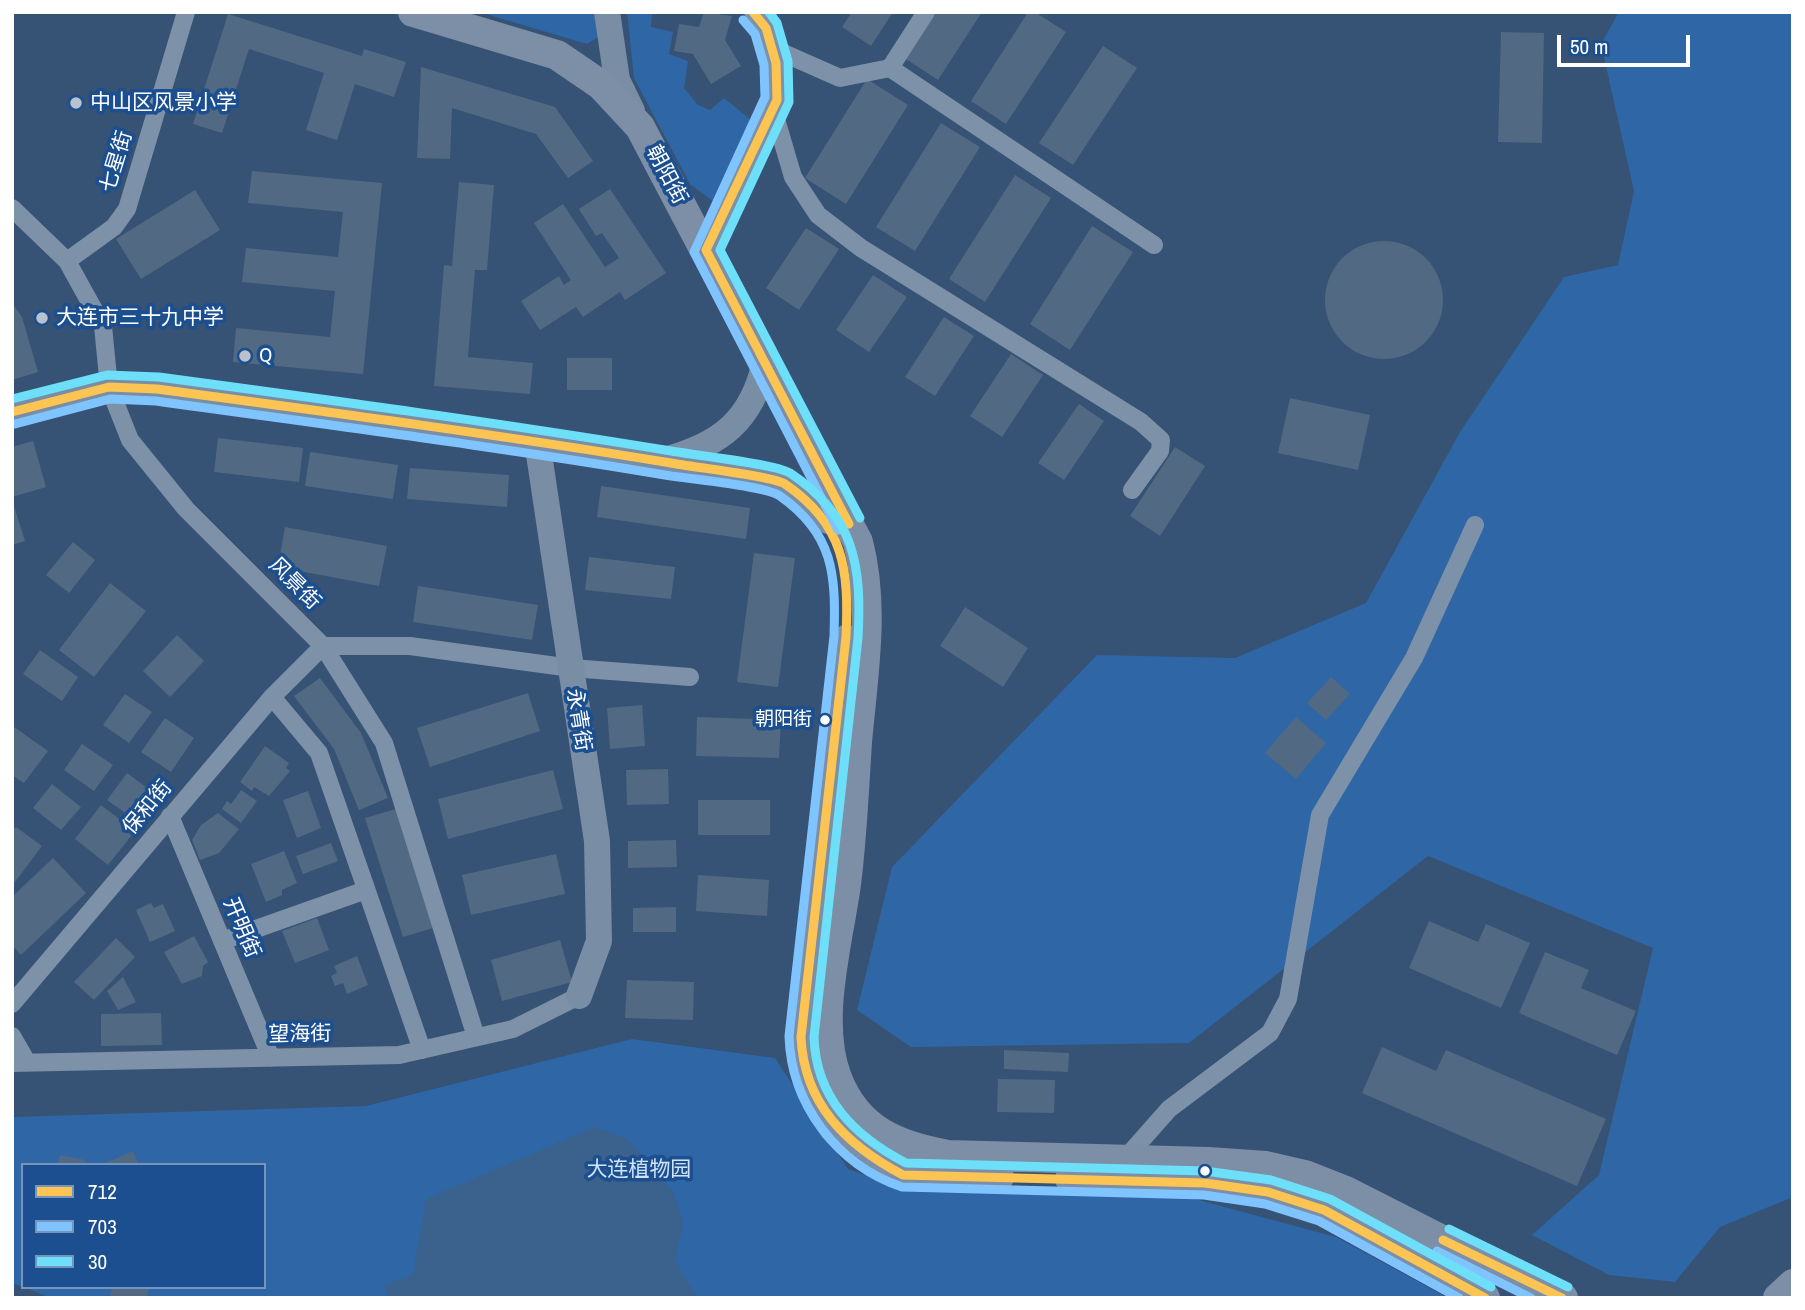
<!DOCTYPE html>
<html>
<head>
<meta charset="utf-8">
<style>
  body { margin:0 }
  #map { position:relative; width:1805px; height:1310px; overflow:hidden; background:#365274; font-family:"Archivo Narrow",sans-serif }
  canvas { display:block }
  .frame { position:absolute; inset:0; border:14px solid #fff; pointer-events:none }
  .legend { position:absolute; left:21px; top:1163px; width:245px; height:126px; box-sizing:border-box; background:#1b4f8f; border:2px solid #7695bc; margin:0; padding:9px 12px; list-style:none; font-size:21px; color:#fff }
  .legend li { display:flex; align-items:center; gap:14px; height:35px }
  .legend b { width:35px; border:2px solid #7695bc }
  .scale { position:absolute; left:1557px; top:35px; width:133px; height:32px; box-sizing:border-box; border:4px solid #fff; border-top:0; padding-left:9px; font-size:21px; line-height:24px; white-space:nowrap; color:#fff; -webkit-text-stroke:5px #1b4f8f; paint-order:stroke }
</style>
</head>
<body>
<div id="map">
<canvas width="1805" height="1310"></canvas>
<div class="frame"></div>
<ul class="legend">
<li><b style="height:9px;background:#fcc553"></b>712</li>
<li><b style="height:9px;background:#80c4ff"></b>703</li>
<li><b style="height:9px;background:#6ddff8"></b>30</li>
</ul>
<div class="scale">50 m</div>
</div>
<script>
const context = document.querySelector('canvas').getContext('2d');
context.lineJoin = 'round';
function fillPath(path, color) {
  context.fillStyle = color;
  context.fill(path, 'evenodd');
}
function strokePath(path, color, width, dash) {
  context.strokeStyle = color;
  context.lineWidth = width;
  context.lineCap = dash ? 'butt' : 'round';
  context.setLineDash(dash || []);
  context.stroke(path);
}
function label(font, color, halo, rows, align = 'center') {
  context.font = font + ' "Archivo Narrow","Noto Sans SC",sans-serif';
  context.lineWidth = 7;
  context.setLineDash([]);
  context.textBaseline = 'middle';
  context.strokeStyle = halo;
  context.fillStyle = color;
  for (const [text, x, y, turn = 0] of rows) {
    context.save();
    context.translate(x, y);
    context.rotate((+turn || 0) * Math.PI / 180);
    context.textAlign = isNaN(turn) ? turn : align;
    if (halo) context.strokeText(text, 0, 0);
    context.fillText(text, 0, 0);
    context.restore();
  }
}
const green = new Path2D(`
  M479,12H596L598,37L587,44Z
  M627,12H652L651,27L673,32L669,54L688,61L684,88L698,105L710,110L724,98L751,120L747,135L714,202L690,184L634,78Z
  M1619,12H1793V1197L1720,1227L1675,1282L1609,1275L1532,1235L1599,1175L1653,948L1428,856L1189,1043L911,1047L857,1010L892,867L1097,655L1235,658L1366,603L1460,432L1564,277L1618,265L1634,191L1601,44Z
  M632,1039L775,1058L848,1169L913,1192L1184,1196L1336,1237L1448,1298H51L24,1287H264V1165H23V1287L12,1283V1117L366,1106Z`);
const water = new Path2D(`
  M595,1127L628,1139L673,1192L683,1223L675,1261L698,1298H389L384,1285L413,1275L426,1199Z`);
const building = new Path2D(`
  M704,12L732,16L725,40L741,66L711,84L693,54L674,51L679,24L699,27Z
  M852,12H893L871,46L842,27Z
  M936,12H982L938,80L906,59Z
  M1028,12H1035L1066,32L1006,124L971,101Z
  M228,14L362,56L364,49L406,62L394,97L355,84L337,140L306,130L324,73L249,49L222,133L193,124Z
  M1501,32L1544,33L1542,143L1498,142Z
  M1103,46L1137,68L1073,165L1039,143Z
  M421,67L555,107L593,161L568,178L536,134L452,108L450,159L417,158Z
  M867,79L908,105L846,204L805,178Z
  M941,123L980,147L915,251L876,227Z
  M252,171L382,183L363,374L233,362L236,328L330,337L335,291L242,282L246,248L338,257L343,212L248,203Z
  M1015,175L1051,198L985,302L949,279Z
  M459,182L494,185L487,270H475L468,357L533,363L530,394L434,386L444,265L452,266Z
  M610,189L666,273L625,300L620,292L583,317L576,307L540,330L521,301L559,276L564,285L571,280L534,223L563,204L605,267L619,258L602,233L596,236L579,209Z
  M195,190L220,230L141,279L116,239Z
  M1092,226L1133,252L1070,350L1030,324Z
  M806,228L839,249L799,310L766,288Z
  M1325 300a59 59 0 1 1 118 0a59 59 0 1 1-118 0Z
  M873,275L907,297L869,352L836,330Z
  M12,303L22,317L38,372L12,380Z
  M944,317L974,336L935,396L905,377Z
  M1011,354L1043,375L1002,437L970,416Z
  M567,358H612V390H567Z
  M1290,398L1370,415L1358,470L1278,453Z
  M1079,404L1104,421L1064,480L1038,463Z
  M218,438L303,448L299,482L214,472Z
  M33,441L46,487L12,497V447Z
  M1175,447L1205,466L1160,536L1130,516Z
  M310,452L398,465L393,499L305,486Z
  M410,468L509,475L507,507L407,499Z
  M601,486L750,508L746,539L597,517Z
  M12,500L25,541L12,545Z
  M285,527L387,546L379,586L278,567Z
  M73,542L95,560L69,593L46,575Z
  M754,553L795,558L778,687L737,682Z
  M589,557L675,567L671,599L585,590Z
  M110,583L146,611L94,677L59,650Z
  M418,586L538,605L532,640L413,622Z
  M965,607L1028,648L1003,687L940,646Z
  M177,635L204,661L170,697L143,671Z
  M40,650L78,677L62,701L23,674Z
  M1331,677L1350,694L1326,720L1307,703Z
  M320,678L361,733L388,798L359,810L334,749L294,696Z
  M528,693L540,731L430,767L417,728Z
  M125,694L152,712L129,743L103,725Z
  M642,705L645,746L610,749L607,708Z
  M697,717L781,720L779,758L696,756Z
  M1296,717L1326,743L1296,779L1265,753Z
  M165,718L194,738L171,772L141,752Z
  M14,727L48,751L24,783L12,775Z
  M82,744L113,765L94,791L64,770Z
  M265,746L289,763L286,768L290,771L269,796L254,787L252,791L240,782Z
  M668,769L669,804L627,805L626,770Z
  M553,770L563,809L448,839L438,799Z
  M127,773L157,795L138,822L107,800Z
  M52,784L81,807L61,830L33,808Z
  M241,790L257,801L241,823L222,809L227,801L231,804Z
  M308,791L321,828L297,838L283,800Z
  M698,800H770V835H698Z
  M101,805L135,831L108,865L75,839Z
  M396,809L433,928L403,937L365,818Z
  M218,813L239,829L219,853L200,860L192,840L201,825Z
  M16,827L42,846L12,886V831Z
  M676,840L677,867L628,868V841Z
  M331,843L338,861L303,874L296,856Z
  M284,851L297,883L282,890V895L266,902L251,864Z
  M556,854L565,894L471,915L462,875Z
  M53,858L86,893L21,955L12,945V897Z
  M698,875L769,880L767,916L696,911Z
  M151,903L154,908L163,904L175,931L150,942L136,910Z
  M676,907V932H633V908Z
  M317,918L329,950L295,963L282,931Z
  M1429,921L1478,942L1486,924L1530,943L1501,1008L1409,968Z
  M194,936L208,962L203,966L202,976L182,984L164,952Z
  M116,938L135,957L94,1000L74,982Z
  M560,940L572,982L502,1001L491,960Z
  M1545,952L1589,970L1581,988L1636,1011L1617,1055L1519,1013Z
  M357,956L368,985L347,994L343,983L335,986L331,976L337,973L334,966Z
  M123,977L136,1002L118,1010L107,991Z
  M627,980L694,982L693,1020L625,1018Z
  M161,1013L162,1045L101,1046V1014Z
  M1382,1047L1436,1071L1446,1050L1606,1119L1577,1186L1362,1093Z
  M1004,1050L1069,1053L1068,1072L1004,1069Z
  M998,1079L1055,1080L1054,1113L997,1112Z
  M133,1151L139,1165H100Z
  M60,1155L85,1160L84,1165H57Z
  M112,1287H149L147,1298H110Z`);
const street = new Path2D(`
  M772,48L840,78L890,68L926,12
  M890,68L1154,245
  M773,109L793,177L818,215L861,248L1141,422L1161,440L1160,451L1132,490
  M12,208L67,261L103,326L109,387L130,440L186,509L323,646L384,743L476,1037
  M706,250L777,100L776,63L766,28L753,12
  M67,261L114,227L127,209L186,12
  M272,697L319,753L422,1050
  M170,816L271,1058
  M222,941L366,890
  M12,1004L272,697L323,646H410L571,668L690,677
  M12,1036L27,1062
  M12,1063L399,1055L513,1029L579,996
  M1124,1160L1169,1109L1270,1033L1288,999L1320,815L1414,658L1475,525`);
const secondary = new Path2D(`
  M607,12L617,80L632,111
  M12,412L109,387L157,389L537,441L782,482L814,505L828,521
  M537,441L597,841L599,941L579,996
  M664,460C720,445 752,421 765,362`);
const primary = new Path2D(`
  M413,12L557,55L601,85L640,127L858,542C875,607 863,675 857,742C854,789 852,837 846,884C838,943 815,1021 837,1078C857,1130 897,1146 948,1155L1208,1162L1266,1166L1305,1175L1348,1192L1525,1282L1563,1298
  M846,640L804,1001L803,1062L817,1101L834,1128L865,1156L903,1175L999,1177
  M1070,1179C1154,1182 1246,1175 1324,1210C1380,1235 1430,1271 1485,1298
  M1778,1298L1793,1284`);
const bus1 = new Path2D(`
  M753,12L766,28L776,63L777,100L706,250L849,524
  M12,412L109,387L157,389C329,412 500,435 671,463C691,467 773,476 785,484C845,525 849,570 846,637L801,1037C804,1104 846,1145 903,1175L1205,1183L1268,1192L1324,1210L1485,1298
  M1443,1240L1562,1298`);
const bus2 = new Path2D(`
  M743,20L755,34L764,65L765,97L694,252L838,530
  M15,424L110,399L156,401C328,425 500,447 671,476C693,479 766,486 780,496C834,534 836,575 834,636L789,1036C791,1104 837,1165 902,1187L1204,1195L1265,1204L1319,1221L1459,1298
  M1437,1251L1531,1298`);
const bus3 = new Path2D(`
  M769,12L777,23L788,61L789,102L720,250L860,518
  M12,399L107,375L159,377C330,400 501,423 671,451C693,455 777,464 790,473C855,516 862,566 858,638L814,1037C816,1098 854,1136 906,1163L1205,1171L1271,1180L1330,1199L1491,1287
  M1449,1229L1568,1287`);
const markers = [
  [76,103,7,"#b9c2ce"],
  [42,318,7,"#b9c2ce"],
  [245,356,7,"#b9c2ce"],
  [825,720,6,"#fff"],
  [1205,1171,6,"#fff"]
];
const busNames = [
  ["朝阳街",812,720]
];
const poiNames = [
  ["中山区风景小学",90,103],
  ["大连市三十九中学",56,318],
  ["Q",259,356]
];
const streetNames = [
  ["七星街",117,162,-73],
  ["朝阳街",666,175,62],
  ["风景街",294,584,45],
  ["永青街",578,720,81],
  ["保和街",148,808,-50],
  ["开明街",241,928,67],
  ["望海街",300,1035,-1]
];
const parkNames = [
  ["大连植物园",639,1170]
];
fillPath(green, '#2f66a5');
fillPath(water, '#3b618d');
fillPath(building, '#526984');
strokePath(street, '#7d92a8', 18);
strokePath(secondary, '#798da4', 26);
strokePath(primary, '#7d8ea7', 30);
strokePath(bus1, '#fcc553', 9);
strokePath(bus2, '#80c4ff', 9);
strokePath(bus3, '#6ddff8', 9);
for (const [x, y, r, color] of markers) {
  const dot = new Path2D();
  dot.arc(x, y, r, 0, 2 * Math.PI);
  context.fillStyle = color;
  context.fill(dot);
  strokePath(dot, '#1b4f8f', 2.5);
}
label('19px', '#fff', '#1b4f8f', busNames, 'right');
label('21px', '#fff', '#1b4f8f', poiNames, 'left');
label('21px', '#fff', '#1b4f8f', streetNames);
label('21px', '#cfe3fa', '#1b4f8f', parkNames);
</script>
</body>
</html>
